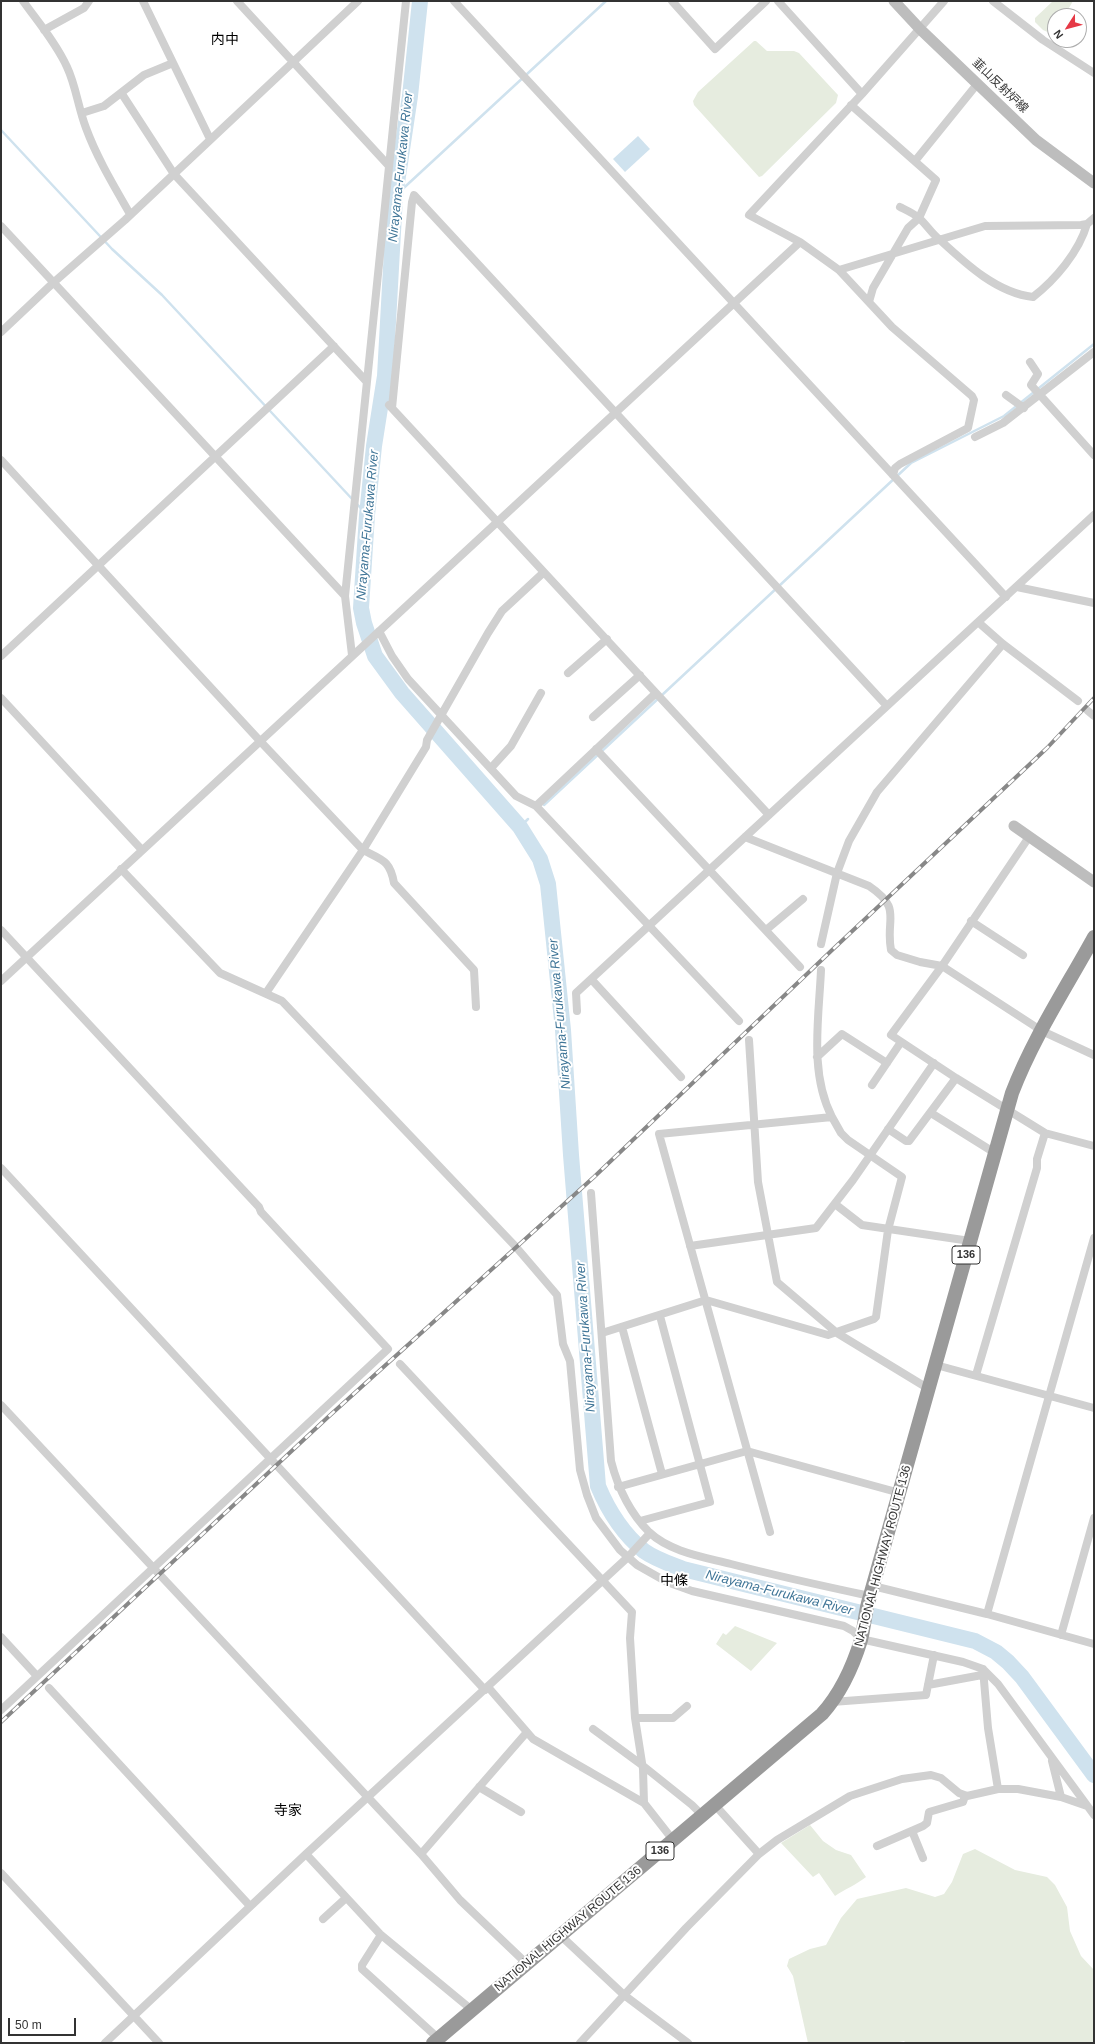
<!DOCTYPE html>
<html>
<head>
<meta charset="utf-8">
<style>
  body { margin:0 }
  #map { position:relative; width:1095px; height:2044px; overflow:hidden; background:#fff; font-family:Arial,sans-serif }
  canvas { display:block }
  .frame { position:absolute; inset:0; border:2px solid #333; pointer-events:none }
  .north { position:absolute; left:1047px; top:8px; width:40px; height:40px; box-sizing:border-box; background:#fff; border:1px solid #adadad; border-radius:50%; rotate:234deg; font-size:11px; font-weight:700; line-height:16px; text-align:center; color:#333 }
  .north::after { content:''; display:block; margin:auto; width:14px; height:18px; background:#e63946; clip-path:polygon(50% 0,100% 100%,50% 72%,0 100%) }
  .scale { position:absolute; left:8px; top:2018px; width:68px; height:18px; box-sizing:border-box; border:2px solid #333; border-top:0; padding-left:5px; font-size:12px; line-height:14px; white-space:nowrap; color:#333; -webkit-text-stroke:3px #fff; paint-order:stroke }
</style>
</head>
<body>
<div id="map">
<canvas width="1095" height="2044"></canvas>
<div class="frame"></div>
<div class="north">N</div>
<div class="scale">50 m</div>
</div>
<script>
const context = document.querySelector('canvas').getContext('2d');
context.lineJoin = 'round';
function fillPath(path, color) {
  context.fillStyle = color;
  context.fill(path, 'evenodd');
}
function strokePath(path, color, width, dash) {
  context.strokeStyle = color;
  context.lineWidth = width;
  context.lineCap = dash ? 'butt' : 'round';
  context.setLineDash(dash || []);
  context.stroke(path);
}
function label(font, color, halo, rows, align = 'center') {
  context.font = font + ' Arial,"Noto Sans JP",sans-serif';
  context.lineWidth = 4;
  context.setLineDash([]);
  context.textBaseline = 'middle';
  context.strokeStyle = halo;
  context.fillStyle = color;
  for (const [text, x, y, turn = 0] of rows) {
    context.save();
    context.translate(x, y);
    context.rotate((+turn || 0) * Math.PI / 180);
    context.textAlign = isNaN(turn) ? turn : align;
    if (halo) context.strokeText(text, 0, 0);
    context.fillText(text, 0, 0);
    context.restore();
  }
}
const green = new Path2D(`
  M1053,1H1073L1066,13L1068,16H1055L1054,32L1052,34L1043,30L1035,22V18Z
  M754,41H756L767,51H794L799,53L838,95L836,103L762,176L759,177L694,105L693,101L698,92Z
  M735,1626L777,1643L751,1671L716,1644L723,1633L726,1635Z
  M810,1825L823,1841L836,1850L851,1855L866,1877C856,1885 845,1889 835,1896L819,1873L813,1877L781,1843Z
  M975,1849L1015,1870L1047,1877L1055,1885L1067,1907L1070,1931L1081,1956L1094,1970V2043H906L904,2041L894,2043H808L793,1976L787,1966L789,1959L810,1949L826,1945L841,1918L857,1899L906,1888L935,1897L944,1894L952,1882L963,1854Z`);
const water = new Path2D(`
  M638,136L650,149L625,172L613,159Z`);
const stream = new Path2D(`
  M1,130L112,249L162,295L353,500
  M395,196L606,1
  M357,504L367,515
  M544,805L911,463L1004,416L1094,344
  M520,827L528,819`);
const river = new Path2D(`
  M420,1L410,96L395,196L385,376L374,446L367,515L361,608L364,623L375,656L402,693L520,827L540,859L548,884L563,1030L571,1155L598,1486C608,1510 623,1534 644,1551C655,1559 670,1564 683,1569L975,1641L996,1652L1008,1662L1022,1677L1094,1775`);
const street = new Path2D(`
  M23,1C38,22 56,43 67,67C76,86 78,107 86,128C97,158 114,186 130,214
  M143,1L210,139
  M237,1L389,166
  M454,1L1006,597
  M672,1L715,49L766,1
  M778,1L862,94
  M993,1L1043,40L1094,73
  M44,30L84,8L89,1
  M122,94L174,174L366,381
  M851,105L936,180L919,218L908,228L873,288L869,302
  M82,113L104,106L144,75L173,63
  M915,161L978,83
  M900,207C906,210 913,213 919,218C926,224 932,234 940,240C966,264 997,293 1033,297C1055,280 1079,252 1087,224
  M1,226L345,596L352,655
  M839,270L985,226L1081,225L1087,224L1094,218
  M1,332L53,283L125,220L358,1
  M1030,362L1038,374L1031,385L1094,455
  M1006,395L1024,408
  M389,405L769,815
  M392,408L412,202L414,195L887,706
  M975,437L1003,423L1094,352
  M1,460L260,741L363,850C382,860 390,860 394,883L474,970L476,1007
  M893,475L895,468L900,464L968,428L974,400L972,396L892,327L839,270L800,242L749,215L862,94L944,1
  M1017,587L1094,603
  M345,596L406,1
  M978,622L1003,644L1078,701
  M379,631L392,656L408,679L516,796L536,806L739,1021
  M1,656L334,346
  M568,673L607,639
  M1,698L142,850
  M1088,711L1094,716
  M593,717L640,675
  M596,749L800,967
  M491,768L511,746L541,693
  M536,806L656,693
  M745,837L869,886C903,909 885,918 891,950L897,955L920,962L942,966L1042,1031L1094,1055
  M1029,837L942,966L891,1035L956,1078L1045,1133L1094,1146
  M121,869L220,973L282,1001L516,1247L557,1295L563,1344L570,1361L580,1470L587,1495L596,1518L620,1550L637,1565L667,1582L692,1591L844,1626L853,1631L861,1639L963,1662L983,1669L998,1684L1094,1815
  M971,921L1023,955
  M1,930L259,1207L261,1212L388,1349L1,1710
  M766,930L803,899
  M821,944L837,873L849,841L877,792L1003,644
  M821,970C819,1017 809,1073 832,1117
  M592,980L681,1077
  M1,981L800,242
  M266,993L363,850L426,747L427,740L488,633L502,611L543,573
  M577,1011L576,993L1094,515
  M749,1040L758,1182L777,1282L837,1333L929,1389
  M817,1057L842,1034L887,1063
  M872,1085L901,1042
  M931,1113L995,1153
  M888,1129L906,1141H909L956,1078
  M1,1168L485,1690
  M591,1193L611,1461C618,1488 629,1512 649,1532C670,1552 704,1557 731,1564C777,1576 823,1586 870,1596
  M835,1204L862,1225L970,1241
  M690,1246L816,1228L853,1180L934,1063
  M622,1327L662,1474
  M602,1333L706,1300L828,1335L874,1319L876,1317L888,1230L902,1177L848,1140L841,1133L832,1117L659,1134C696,1267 732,1400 770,1532
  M400,1364L632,1612L630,1638L635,1718L643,1769L644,1803L673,1840
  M936,1365L1094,1408
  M976,1375L1037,1168V1159L1045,1133
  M1,1405L421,1854L460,1900L526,1963
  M618,1487L747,1451L900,1493
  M640,1521L710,1502L660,1316
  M873,1586L987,1614L1094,1644
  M987,1614L1094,1238
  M1061,1635L1094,1518
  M1,1637L37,1676
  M983,1669L988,1728L998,1789
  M928,1685L982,1675
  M488,1687L533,1739L644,1803
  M49,1688L250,1906
  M832,1702L926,1695L934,1655
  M635,1718H673L687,1706
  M593,1729L642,1765L692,1805L702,1815
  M1052,1761L1061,1797
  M479,1787L521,1812
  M714,1804L759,1854
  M912,1831L923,1858
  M877,1846L923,1826L927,1823L929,1812L963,1802L965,1796
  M306,1854L380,1934L472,2010
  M421,1854L527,1732
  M1,1873L159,2043
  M323,1919L346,1898
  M381,1935L362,1965V1969L438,2038
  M560,1935L624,1995L688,2043
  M105,2043L306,1854L628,1557L650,1533
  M580,2043L686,1928L759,1854L777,1840L850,1796L902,1779L931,1775L941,1778L959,1793L967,1796L998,1789H1018L1061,1797L1087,1806`);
const secondary = new Path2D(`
  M894,1L920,29L1036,140L1094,183
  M1014,826L1094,882`);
const highway = new Path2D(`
  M433,2043L822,1714C840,1694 853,1666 861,1640C864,1628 865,1615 868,1603L1012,1093C1033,1038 1066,988 1094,937`);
const rail = new Path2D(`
  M1,1722L327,1418L594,1177L830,952L1047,748L1094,698`);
const shields = [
  [966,1255,28],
  [660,1851,28]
];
const shieldNames = [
  ["136",966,1255],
  ["136",660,1851]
];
const streetNames = [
  ["韮山反射炉線",1000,86,44],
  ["NATIONAL HIGHWAY ROUTE 136",883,1556,-75],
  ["NATIONAL HIGHWAY ROUTE 136",568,1929,-40]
];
const waterNames = [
  ["Nirayama-Furukawa River",401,167,-84],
  ["Nirayama-Furukawa River",368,525,-85],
  ["Nirayama-Furukawa River",560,1014,-95],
  ["Nirayama-Furukawa River",586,1337,-94],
  ["Nirayama-Furukawa River",779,1593,14]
];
const quarterNames = [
  ["内中",225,40],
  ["中條",674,1581],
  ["寺家",288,1811]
];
fillPath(green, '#e6ecdf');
fillPath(water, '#cfe2ee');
strokePath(stream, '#cfe2ee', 2.5);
strokePath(river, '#cfe2ee', 16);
strokePath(street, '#d0d0d0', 8);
strokePath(secondary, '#bdbdbd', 11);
strokePath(highway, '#9a9a9a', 14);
strokePath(rail, '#888', 4);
strokePath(rail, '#fff', 2.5, [8]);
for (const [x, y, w] of shields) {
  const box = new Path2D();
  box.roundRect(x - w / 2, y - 9, w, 18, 3);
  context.fillStyle = '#fff';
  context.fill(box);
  strokePath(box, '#333', 1);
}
label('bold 11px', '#333', null, shieldNames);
label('12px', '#333', '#fff', streetNames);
label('italic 13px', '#3f7597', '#fff', waterNames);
label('14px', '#000', '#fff', quarterNames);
</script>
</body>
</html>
